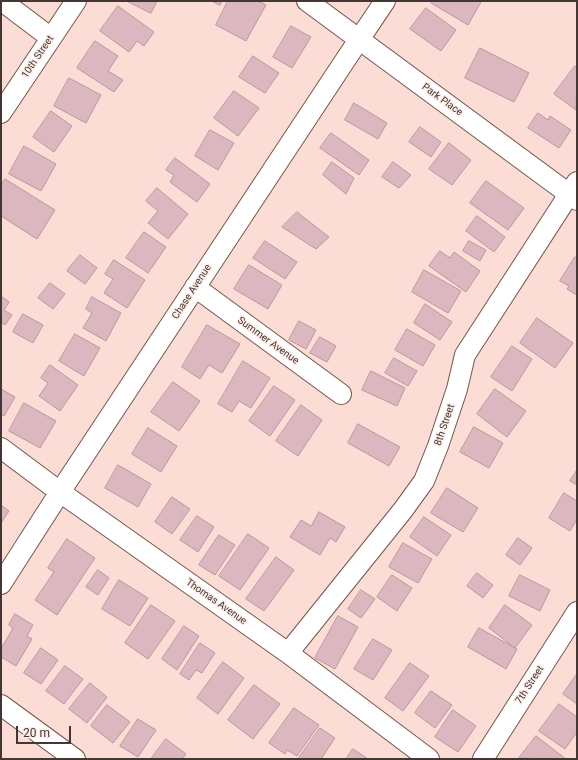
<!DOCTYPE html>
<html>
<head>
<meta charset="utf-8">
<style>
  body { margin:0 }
  #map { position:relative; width:578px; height:760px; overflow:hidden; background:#fbddd5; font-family:Roboto,sans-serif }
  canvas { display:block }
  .frame { position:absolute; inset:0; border:2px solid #443632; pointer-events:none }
  .scale { position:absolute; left:16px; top:726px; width:55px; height:18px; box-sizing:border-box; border:2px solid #443632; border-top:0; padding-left:5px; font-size:12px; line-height:14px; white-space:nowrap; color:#443632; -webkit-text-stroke:3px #fdeeea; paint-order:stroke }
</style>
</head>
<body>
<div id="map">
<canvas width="578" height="760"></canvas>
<div class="frame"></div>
<div class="scale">20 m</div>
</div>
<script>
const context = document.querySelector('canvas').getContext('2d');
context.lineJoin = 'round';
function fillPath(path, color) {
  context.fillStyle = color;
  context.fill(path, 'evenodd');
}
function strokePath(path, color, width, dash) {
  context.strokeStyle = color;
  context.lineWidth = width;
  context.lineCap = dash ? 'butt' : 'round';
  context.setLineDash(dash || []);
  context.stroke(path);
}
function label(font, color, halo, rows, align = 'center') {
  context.font = font + ' Roboto,sans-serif';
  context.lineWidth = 3;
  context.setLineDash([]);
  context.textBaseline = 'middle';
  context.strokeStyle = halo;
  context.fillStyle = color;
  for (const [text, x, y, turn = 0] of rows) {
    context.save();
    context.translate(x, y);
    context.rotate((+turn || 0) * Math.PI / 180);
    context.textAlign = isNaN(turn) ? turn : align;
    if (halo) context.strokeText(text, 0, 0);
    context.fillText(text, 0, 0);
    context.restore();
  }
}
const building = new Path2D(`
  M127,1H157L151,13Z
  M212,1H222L220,5Z
  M228,1H258L266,5L246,41L216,25Z
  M432,1H479L481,2L468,25L431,3Z
  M118,6L154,32L144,46L137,41L129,52L100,31Z
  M426,8L456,30L441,51L410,29Z
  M291,26L311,37L292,68L273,57Z
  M95,41L118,56L108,71L123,80L114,92L77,68Z
  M480,48L529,73L514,102L465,78Z
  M253,56L279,73L265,93L239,77Z
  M575,66L577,68L576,110L554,94Z
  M69,78L101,95L86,123L54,106Z
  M234,91L259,108L238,136L214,118Z
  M354,103L387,123L378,139L345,120Z
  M51,111L72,126L54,152L33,137Z
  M538,113L548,120L550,116L571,130L559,148L528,128Z
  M420,127L441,142L431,157L409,142Z
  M210,130L234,143L218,170L195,156Z
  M331,133L369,160L359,175L320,148Z
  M449,143L471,160L452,185L429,169Z
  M24,146L56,164L41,191L9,174Z
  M175,158L210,184L197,202L170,182L174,175L166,170Z
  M332,162L354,178L346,194L323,175Z
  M393,162L411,175L399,188L382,177Z
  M5,179L55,210L37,239L1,216V186Z
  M486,181L524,208L508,230L470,203Z
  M157,188L188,214L168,239L148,223L158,211L146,201Z
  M297,212L329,237L316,249L282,227Z
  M477,216L505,237L494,252L466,231Z
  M144,232L166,247L148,273L126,258Z
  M265,241L297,262L285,279L253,258Z
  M469,241L486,250L480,261L463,251Z
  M440,251L450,258L454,252L480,271L466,292L429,266Z
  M80,255L97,268L85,284L67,271Z
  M575,257L577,258V295L567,289L569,286L560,281Z
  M114,260L145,280L127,308L104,293L113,279L105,274Z
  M249,265L282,285L268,309L234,289Z
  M424,270L461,291L448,313L412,292Z
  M50,283L65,294L53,309L38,298Z
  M1,296L9,302L4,310L12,315L5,325L1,322Z
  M92,297L121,313L106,341L83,328L92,313L86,309Z
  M425,304L452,322L440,340L414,323Z
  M23,314L43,325L33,343L13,332Z
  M537,318L573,343L555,368L520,343Z
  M299,321L316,330L306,349L289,340Z
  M207,325L240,344L222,373L209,365L200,379L182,367Z
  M407,329L435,345L423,366L395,350Z
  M75,334L100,348L84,376L59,361Z
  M320,337L336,346L327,362L310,353Z
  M512,346L532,359L512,391L491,377Z
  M394,358L417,371L408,386L385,373Z
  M243,361L270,378L251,408L239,401L232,412L218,404Z
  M50,365L78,385L60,411L39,396L48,383L41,378Z
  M371,371L405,388L397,406L362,390Z
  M173,382L200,401L179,431L151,412Z
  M274,386L295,400L270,436L249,421Z
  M1,389L15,397L4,416L1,414Z
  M495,389L526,411L507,437L477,414Z
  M24,403L56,421L40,448L9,431Z
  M301,405L322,420L298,456L276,441Z
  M358,424L400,447L389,466L348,443Z
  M474,427L503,443L489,468L460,452Z
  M148,428L177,446L161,472L132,454Z
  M118,465L151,484L138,507L105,488Z
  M577,470V485L570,481Z
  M447,488L478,508L463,532L431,513Z
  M564,493L577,501V519L570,531L549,518Z
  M172,497L190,509L172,534L155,522Z
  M1,505L9,511L1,523Z
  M319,512L345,527L336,542L330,538L320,555L290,537L301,520L311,526Z
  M197,516L214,527L198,552L180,540Z
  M424,517L451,535L437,556L410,537Z
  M248,534L269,548L240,590L219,576Z
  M219,535L235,545L215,575L199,565Z
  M518,538L532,548L520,565L506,555Z
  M67,539L95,558L57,615L35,600L54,572L48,568Z
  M403,543L432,559L418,583L389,567Z
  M276,557L294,570L264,611L246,599Z
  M98,570L109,578L98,595L86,587Z
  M477,573L493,585L483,598L467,586Z
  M392,575L412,588L397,611L377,597Z
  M520,575L550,590L540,611L509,596Z
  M119,580L148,598L130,626L102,609Z
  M361,590L375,599L361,618L348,609Z
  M151,605L175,621L148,659L125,643Z
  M505,605L532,625L515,648L489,628Z
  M15,614L33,625L27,636L32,639L16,666L1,657V649L13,628L9,625Z
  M338,616L358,627L335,669L315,658Z
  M184,626L199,636L177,670L162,659Z
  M479,628L517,649L506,669L468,647Z
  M373,639L392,650L373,680L354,669Z
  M200,643L215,653L202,673L196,670L189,680L180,674Z
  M41,648L58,660L41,684L24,673Z
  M223,662L244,678L218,714L197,698Z
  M410,663L429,676L403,711L385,698Z
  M65,666L83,679L64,704L46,691Z
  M577,674V704L563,694Z
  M90,683L107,697L87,723L69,709Z
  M254,685L280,704L253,739L228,720Z
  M431,691L452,705L435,728L415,713Z
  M559,704L577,717V732L565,749L539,731Z
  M107,705L130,722L113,743L91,726Z
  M294,708L319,725L297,756L287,750L285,754L269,743Z
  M453,710L476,726L458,752L435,737Z
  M138,719L156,730L138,757L120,746Z
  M320,728L335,738L321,759H300L299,758Z
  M536,736L566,759L519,758Z
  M166,739L186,754L182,759H151Z
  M353,749L368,759H346Z`);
const street = new Path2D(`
  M2,1L51,38
  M307,1L577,200
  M1,113L76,1
  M195,287L341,394
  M1,448L60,492L288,653L429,759
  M1,584L60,492L348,56L385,1
  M288,653L403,510L424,481L438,446L457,389L465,355L577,182
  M1,705L75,759
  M483,759L577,612`);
const streetNames = [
  ["10th Street",38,57,-56],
  ["Park Place",442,100,36],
  ["Chase Avenue",192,292,-57],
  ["Summer Avenue",268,341,36],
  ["8th Street",445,425,-71],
  ["Thomas Avenue",216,602,35],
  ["7th Street",530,685,-57]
];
fillPath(building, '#dcb7c0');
strokePath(building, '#ba969f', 1);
strokePath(street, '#75554e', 22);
strokePath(street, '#fff', 20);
label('10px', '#443632', '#fdeeea', streetNames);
</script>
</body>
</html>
